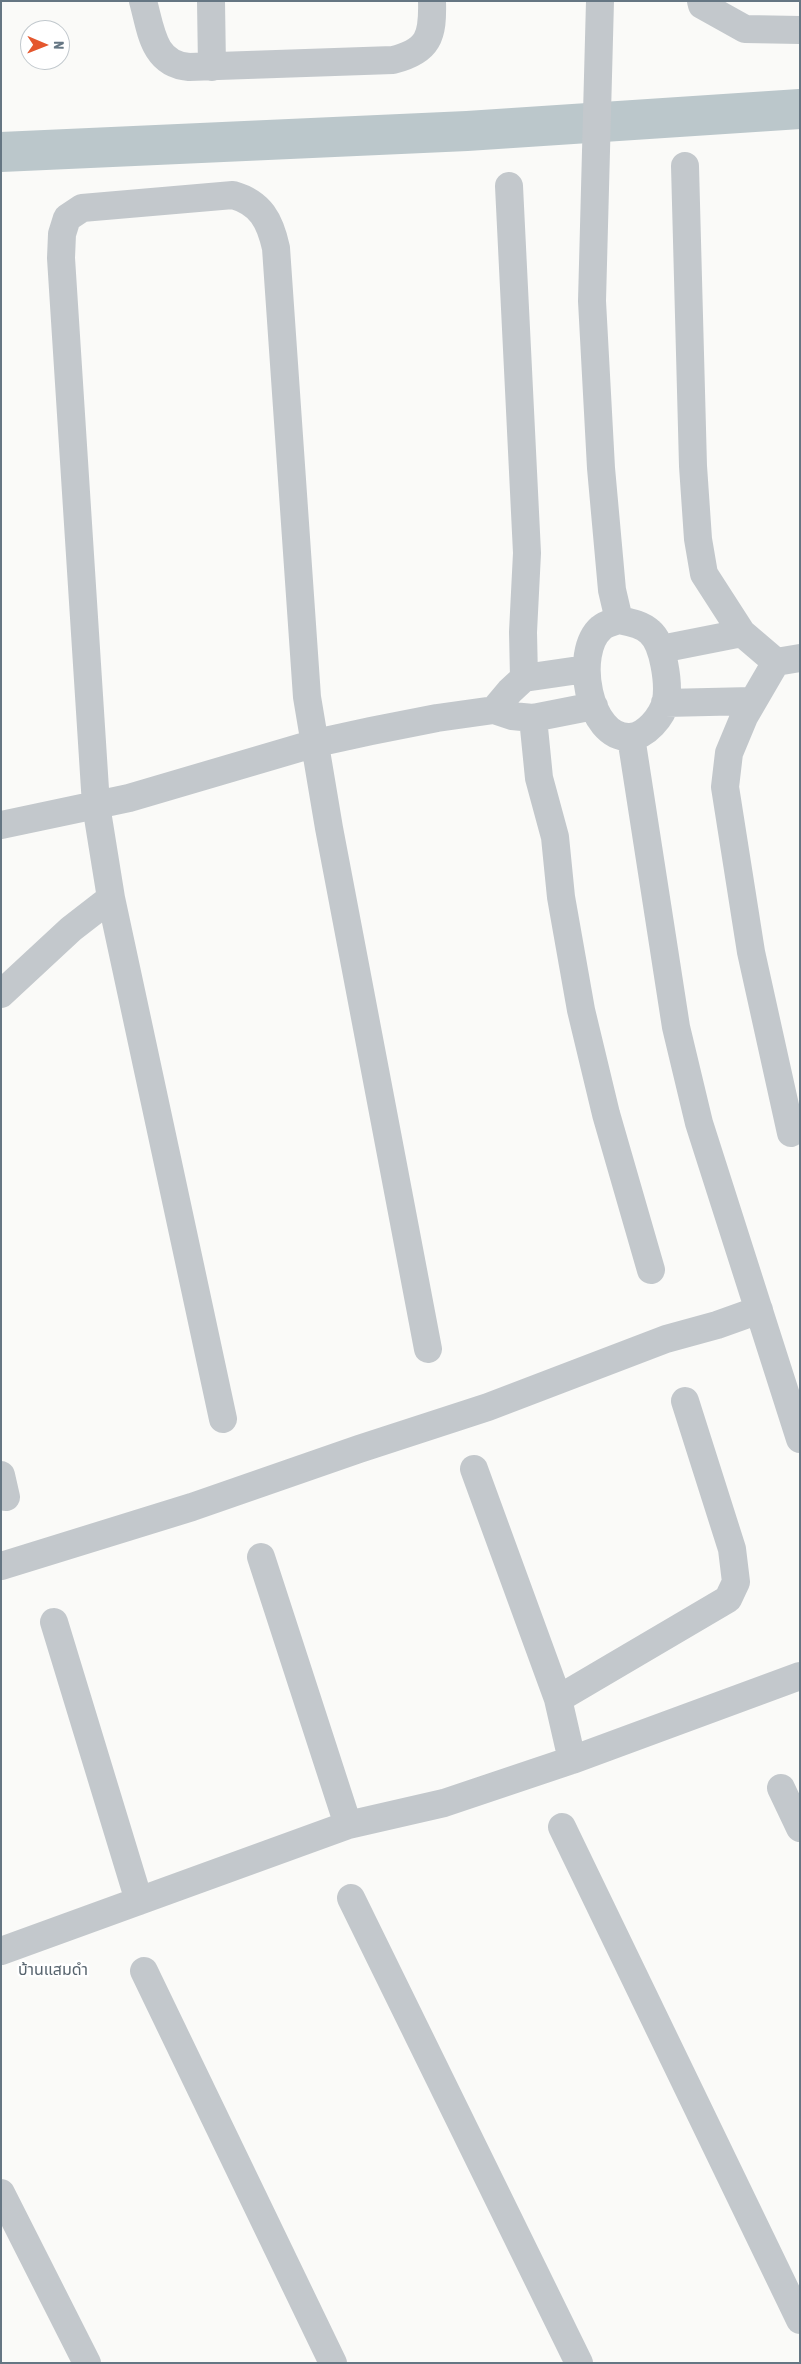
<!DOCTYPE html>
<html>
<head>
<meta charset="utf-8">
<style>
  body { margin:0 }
  #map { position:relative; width:801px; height:2364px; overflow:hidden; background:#fafaf8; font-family:"Asap Condensed",sans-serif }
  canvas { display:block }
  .frame { position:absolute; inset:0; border:2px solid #657683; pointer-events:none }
  .north { position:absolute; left:20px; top:20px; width:50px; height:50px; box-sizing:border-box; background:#fff; border:1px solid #c1c8cd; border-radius:50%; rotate:91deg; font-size:14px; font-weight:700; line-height:20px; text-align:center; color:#657683 }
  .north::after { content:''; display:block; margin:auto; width:18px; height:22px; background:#e4572e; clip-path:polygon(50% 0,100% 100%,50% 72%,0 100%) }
</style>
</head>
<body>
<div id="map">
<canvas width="801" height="2364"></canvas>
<div class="frame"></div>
<div class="north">N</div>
</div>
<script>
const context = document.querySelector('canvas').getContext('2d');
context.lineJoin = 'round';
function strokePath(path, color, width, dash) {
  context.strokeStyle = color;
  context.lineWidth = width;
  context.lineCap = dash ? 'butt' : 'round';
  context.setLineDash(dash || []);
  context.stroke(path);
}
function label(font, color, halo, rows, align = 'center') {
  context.font = font + ' "Asap Condensed","Noto Sans Thai",sans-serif';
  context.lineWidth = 5;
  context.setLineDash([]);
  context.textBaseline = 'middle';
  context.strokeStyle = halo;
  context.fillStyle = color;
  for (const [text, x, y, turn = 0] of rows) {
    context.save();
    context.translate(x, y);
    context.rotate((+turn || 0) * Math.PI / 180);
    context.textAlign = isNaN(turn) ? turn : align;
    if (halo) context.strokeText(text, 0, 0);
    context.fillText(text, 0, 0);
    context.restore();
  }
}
const canal = new Path2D(`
  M1,152L467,131L800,109`);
const street = new Path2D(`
  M143,1C151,30 153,64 189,67L393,60C429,51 433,36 432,1
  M211,1L212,67
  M600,1L592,301L601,468L612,590L619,620
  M701,1L702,5L745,29L800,30
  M685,166L693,466L698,539L704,574L742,633L776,662L800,658
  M509,186L527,553L523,632L524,678
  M619,620C629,622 642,624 650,632C664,644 669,684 666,701C662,717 646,736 630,737C588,739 573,652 601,628C605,624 613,622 619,620Z
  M661,649L742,633
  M776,662L744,717L729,753L725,787L751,952L791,1133
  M665,703L752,701
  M494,710L510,691L524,678L586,669
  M533,718L539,778L555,837L561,897L581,1010L606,1114L651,1270
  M631,737L676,1027L699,1123L800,1439
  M1,825L129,798L316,743L371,731L437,718L494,710L512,716L533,718L594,706
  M1,994L71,929L111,898
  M223,1419L111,898L96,805L61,258L62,234L67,218L82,208L233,195C261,203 270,221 276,248L307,697L329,828L428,1349
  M474,1469L558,1699L572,1760
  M1,1475L6,1497
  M261,1557L348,1825
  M1,1566L192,1507L359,1449L488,1407L666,1339L717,1325L759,1310
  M54,1622L139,1901
  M558,1699L728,1599L736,1582L732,1549L685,1401
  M781,1788L800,1828
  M562,1827L800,2320
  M351,1898L579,2363
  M1,1951L348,1825L444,1803L572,1760L800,1676
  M144,1971L333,2363
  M1,2193L87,2363`);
const quarterNames = [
  ["บ้านแสมดำ",53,1970]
];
strokePath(canal, '#bbc7cb', 40);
strokePath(street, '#c3c8cc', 28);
label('16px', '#57646e', '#fff', quarterNames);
</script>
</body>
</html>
